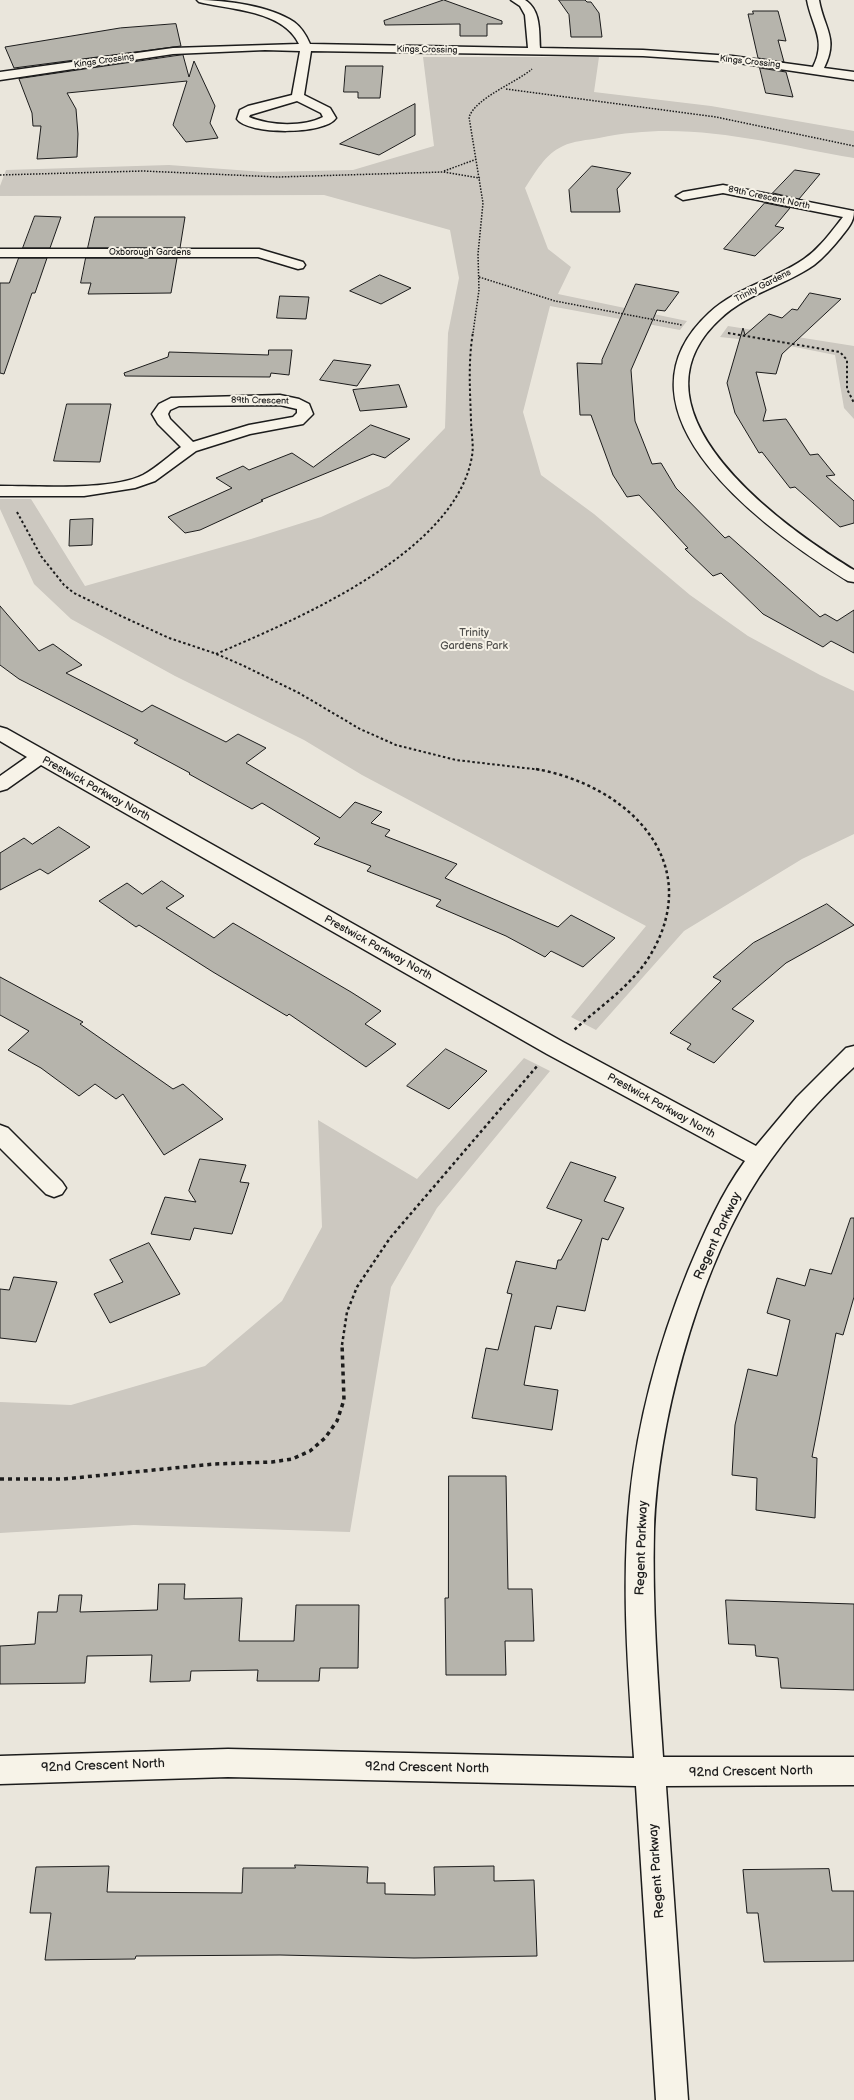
<!DOCTYPE html>
<html>
<head>
<meta charset="utf-8">
<style>
  body { margin:0 }
  canvas { display:block; background:#eae6dc }
</style>
</head>
<body>
<canvas width="854" height="2100"></canvas>
<script>
const context = document.querySelector('canvas').getContext('2d');
context.lineJoin = 'round';
function fillPath(path, color) {
  context.fillStyle = color;
  context.fill(path, 'evenodd');
}
function strokePath(path, color, width, dash) {
  context.strokeStyle = color;
  context.lineWidth = width;
  context.lineCap = dash ? 'butt' : 'round';
  context.setLineDash(dash || []);
  context.stroke(path);
}
function label(font, color, halo, rows, align = 'center') {
  context.font = font + ' "Balsamiq Sans",sans-serif';
  context.lineWidth = 4;
  context.setLineDash([]);
  context.textBaseline = 'middle';
  context.strokeStyle = halo;
  context.fillStyle = color;
  for (const [text, x, y, turn = 0] of rows) {
    context.save();
    context.translate(x, y);
    context.rotate((+turn || 0) * Math.PI / 180);
    context.textAlign = isNaN(turn) ? turn : align;
    if (halo) context.strokeText(text, 0, 0);
    context.fillText(text, 0, 0);
    context.restore();
  }
}
const green = new Path2D(`
  M423,57H599L594,92L711,106L854,131V158C766,143 688,119 599,138C588,140 573,141 563,146C545,154 535,173 525,188L548,249L571,267L558,294L687,321L680,330L550,306L523,412L541,475L594,514L690,595L748,636L820,675L854,691V834L802,859L684,931L596,1030L571,1017L646,926L362,775L304,740L175,676L71,619L34,584L0,509V499H31L85,586L251,539L321,517L389,486L445,428L448,333L459,278L450,230L324,195L0,196V186L6,170L169,165L264,172L353,170L434,146Z
  M728,326L854,346V419L844,408L835,355L775,343L720,337Z
  M524,1058L550,1071L437,1208L391,1287L350,1532L134,1525L0,1533V1402L71,1405L205,1366L282,1301L322,1227L318,1120L417,1179Z`);
const building = new Path2D(`
  M444,0L502,21V24H487V36H460V24L385,25L384,21Z
  M559,0H585L587,2H591L599,13L602,37H571L569,15Z
  M753,11H778L786,41L778,40L784,62L758,58L748,14H753Z
  M176,24L181,46L14,68L5,47L120,28Z
  M183,55L189,77L194,61L215,106L210,123L218,138L186,142L173,125L187,81L67,93L76,109L78,134L77,157L37,159L41,126H33L32,113L19,79Z
  M346,66H383L380,98H358V92H344Z
  M760,68L786,72L793,97L766,93Z
  M415,104V135L379,155L340,144Z
  M592,166L631,173L617,189L620,212H571L569,190Z
  M795,170L820,174L799,199L773,193Z
  M765,203L790,208L775,226L784,228L755,256L724,249Z
  M35,216L61,217L50,248H23Z
  M95,217H185L180,248H88Z
  M19,258H47L35,293H32L4,374L0,373V283H9Z
  M86,258H177L171,293L88,294L91,283H81Z
  M380,275L411,288L381,304L350,291Z
  M636,284L679,292L665,311L657,310L631,370L635,421L652,464L661,463L676,488L725,538L729,536L820,617L825,614L837,621L854,610V653L831,641L823,647L763,614L721,573L713,576L685,549L688,548L639,495L627,497L613,475L591,415H580L577,363L602,364V360Z
  M810,293L841,299L782,354L776,374L756,372L766,410L763,421L786,419L810,455L818,454L835,475L826,476L854,501V523L840,527L795,487L790,488L762,452L759,453L735,413L727,383L743,328L745,335L769,314L782,318L792,309L797,310Z
  M280,296L309,297L306,319L277,318Z
  M269,350H292L289,375L271,373L270,377L125,376L124,373L168,357L169,352L268,355Z
  M334,360L371,365L357,386L320,380Z
  M399,385L407,407L360,411L353,390Z
  M67,404H111L100,462L54,461Z
  M371,425L410,439L385,458L373,454L261,500L263,501L200,530L185,533L168,517L232,488L216,478L243,466L249,470L292,453L313,467Z
  M93,519L92,545L69,546L70,520Z
  M0,606L39,651L53,644L82,665L66,673L142,712L152,705L226,742L238,734L266,748L246,763L340,818L355,802L382,812L371,823L390,830L385,836L457,864L445,878L558,927L571,915L615,938L583,967L551,951L545,957L506,936L436,906L441,900L367,871L371,866L314,844L320,838L262,803L252,809L189,774L190,773L134,743L138,740L19,679L0,665Z
  M59,827L90,847L48,874L40,869L0,890V853L24,838L32,844Z
  M162,881L184,896L166,908L214,938L233,923L351,992L381,1011L365,1024L396,1044L366,1067L289,1014L287,1016L213,972L139,925L136,927L99,901L127,883L142,894Z
  M827,904L854,925L786,963L732,1009L754,1021L714,1063L687,1049L691,1044L670,1033L721,981L713,977L753,943Z
  M0,977L83,1022L80,1024L173,1089L183,1084L223,1119L164,1155L123,1094L116,1099L95,1084L79,1096L41,1068L8,1050L29,1031L0,1015Z
  M446,1049L487,1071L449,1109L407,1086Z
  M200,1159L246,1165L240,1182L249,1183L232,1234L194,1228L190,1240L151,1234L165,1197L196,1202L189,1191Z
  M571,1162L616,1177L604,1201L624,1208L608,1240L602,1238L585,1311L557,1306L551,1329L535,1326L524,1385L558,1390L552,1430L472,1418L486,1348L498,1350L512,1294L507,1293L516,1261L556,1269L558,1260H561L582,1220L547,1208Z
  M851,1218H854V1297L843,1335L836,1333L812,1457L817,1458L815,1518L756,1510L757,1478L732,1475L735,1425L748,1369L777,1376L790,1320L767,1313L777,1278L805,1286L810,1269L831,1274Z
  M149,1243L180,1294L110,1323L94,1294L123,1282L110,1260Z
  M14,1277L57,1282L36,1342L0,1338V1289L9,1290Z
  M449,1476H506L508,1589H532L534,1641H505L506,1675H446L445,1598H448Z
  M159,1584H185L184,1599L242,1598L239,1641H294L296,1605H359L358,1668H320L319,1681H257L258,1670L191,1671L190,1681L150,1682L152,1655L87,1656L85,1683L0,1684V1646L35,1644L38,1612H57L59,1595H82L80,1612L157,1610Z
  M726,1600L854,1604V1690L781,1688L778,1658L756,1656L755,1645L729,1644Z
  M295,1865L368,1867L367,1883H385V1894L435,1895L434,1867L494,1866V1881L534,1880L537,1956L414,1958L280,1955L136,1956L135,1959L45,1960L51,1913H30L36,1867L109,1866L107,1892L242,1893L243,1868H295Z
  M829,1869L832,1891H854V1961L764,1962L758,1913H747L743,1870Z`);
const pathFar3 = new Path2D(`
  M506,89L716,117L854,146
  M444,171L477,159
  M0,175L143,171L278,177L443,172L480,178
  M479,277L555,301L682,325
  M473,333L479,290L478,254L483,203L469,117C477,97 514,84 532,69
  M728,333H729`);
const pathFar2 = new Path2D(`
  M728,333L840,352L847,360V389L854,403
  M17,512L41,556L64,585L74,593L121,616L169,638L214,653L242,665L299,693L360,729L396,745L456,760L542,770
  M216,654C295,620 456,553 472,456C474,445 471,432 471,420C470,390 468,362 473,332`);
const pathFar1 = new Path2D(`
  M536,769C626,785 706,860 651,954C632,986 599,1007 573,1031
  M342,1345L347,1312L357,1287L390,1238L538,1065`);
const path = new Path2D(`
  M0,1479H64L214,1464L272,1462L292,1459L310,1451L325,1438L337,1421L344,1400L342,1344`);
const minor = new Path2D(`
  M197,0C226,0 270,6 294,22C302,28 306,35 310,44L528,48L525,15L520,6L511,0H525C541,10 539,31 540,48L643,50L732,56L813,67C827,40 812,27 807,0H819C824,29 839,38 824,68L854,72V80L732,62L643,56L311,51L304,95L330,108L336,118C325,135 248,135 237,119L240,110L248,106L292,95L300,51L265,50L173,54L0,80V72L173,48L299,44C283,10 231,10 199,2ZM297,101L321,113L323,117C303,127 270,126 249,117L250,115Z
  M723,185L854,211C854,222 848,228 841,237C833,247 824,257 814,265C784,286 747,293 720,319C620,411 782,526 854,570V582L848,581C769,532 601,413 709,313C737,287 774,280 804,259C820,248 831,232 843,217L723,193L683,200L676,196L683,192Z
  M0,249H259L303,262L305,265L303,268L298,269L258,257H0Z
  M280,395L299,399L309,404L313,414L303,424L250,434L196,451L155,481L135,488L84,496H0V486C37,486 111,491 143,475C156,468 169,456 181,447L158,424L152,414L159,404L171,398ZM280,405L297,409V413L293,417L249,425L193,442L170,419L168,414L170,410L179,406Z
  M0,727L7,729L563,1042L756,1146L797,1097L846,1048L854,1046V1067C814,1104 777,1146 749,1193C695,1286 658,1422 654,1529C652,1606 658,1682 663,1757H854V1785L666,1786L688,2100H656L636,1786L228,1777L0,1784V1756L228,1749L634,1758C628,1671 621,1583 630,1496C638,1419 659,1343 688,1271C704,1233 721,1194 745,1161L547,1054L41,765L7,789L0,791V776L27,757L0,741Z
  M0,1125L8,1128L62,1182L66,1188L62,1194L54,1197L46,1194L0,1148Z`);
const farStreetnames = [
  ["Kings Crossing",427,50,1],
  ["Kings Crossing",104,61,-8],
  ["Kings Crossing",750,62,6],
  ["89th Crescent North",769,198,12],
  ["Oxborough Gardens",150,253],
  ["Trinity Gardens",763,286,-27],
  ["89th Crescent",260,401,1]
];
const parkNames = [
  ["Trinity",474,633],
  ["Gardens Park",474,646]
];
const streetNames = [
  ["Prestwick Parkway North",96,789,29],
  ["Prestwick Parkway North",378,948,29],
  ["Prestwick Parkway North",661,1106,29]
];
const nearStreetnames = [
  ["Regent Parkway",718,1236,-65],
  ["Regent Parkway",642,1548,-88],
  ["92nd Crescent North",103,1766,-2],
  ["92nd Crescent North",427,1768,1],
  ["92nd Crescent North",751,1772,-1],
  ["Regent Parkway",657,1871,-94]
];
fillPath(green, '#ccc8c0');
fillPath(building, '#b6b4ac');
strokePath(building, '#1c1c1c', 1);
strokePath(minor, '#1c1c1c', 3);
strokePath(pathFar3, '#1c1c1c', 1.5, [1.5, 1.5]);
strokePath(pathFar2, '#1c1c1c', 2, [2.5, 2.5]);
strokePath(pathFar1, '#1c1c1c', 2.5, [3, 3]);
strokePath(path, '#1c1c1c', 3.5, [4, 4]);
fillPath(minor, '#f7f3e8');
label('9px', '#1c1c1c', '#f7f3e8', farStreetnames);
label('11px', '#51504d', '#f7f3e8', parkNames);
label('11px', '#1c1c1c', '#f7f3e8', streetNames);
label('13px', '#1c1c1c', '#f7f3e8', nearStreetnames);
</script>
</body>
</html>
